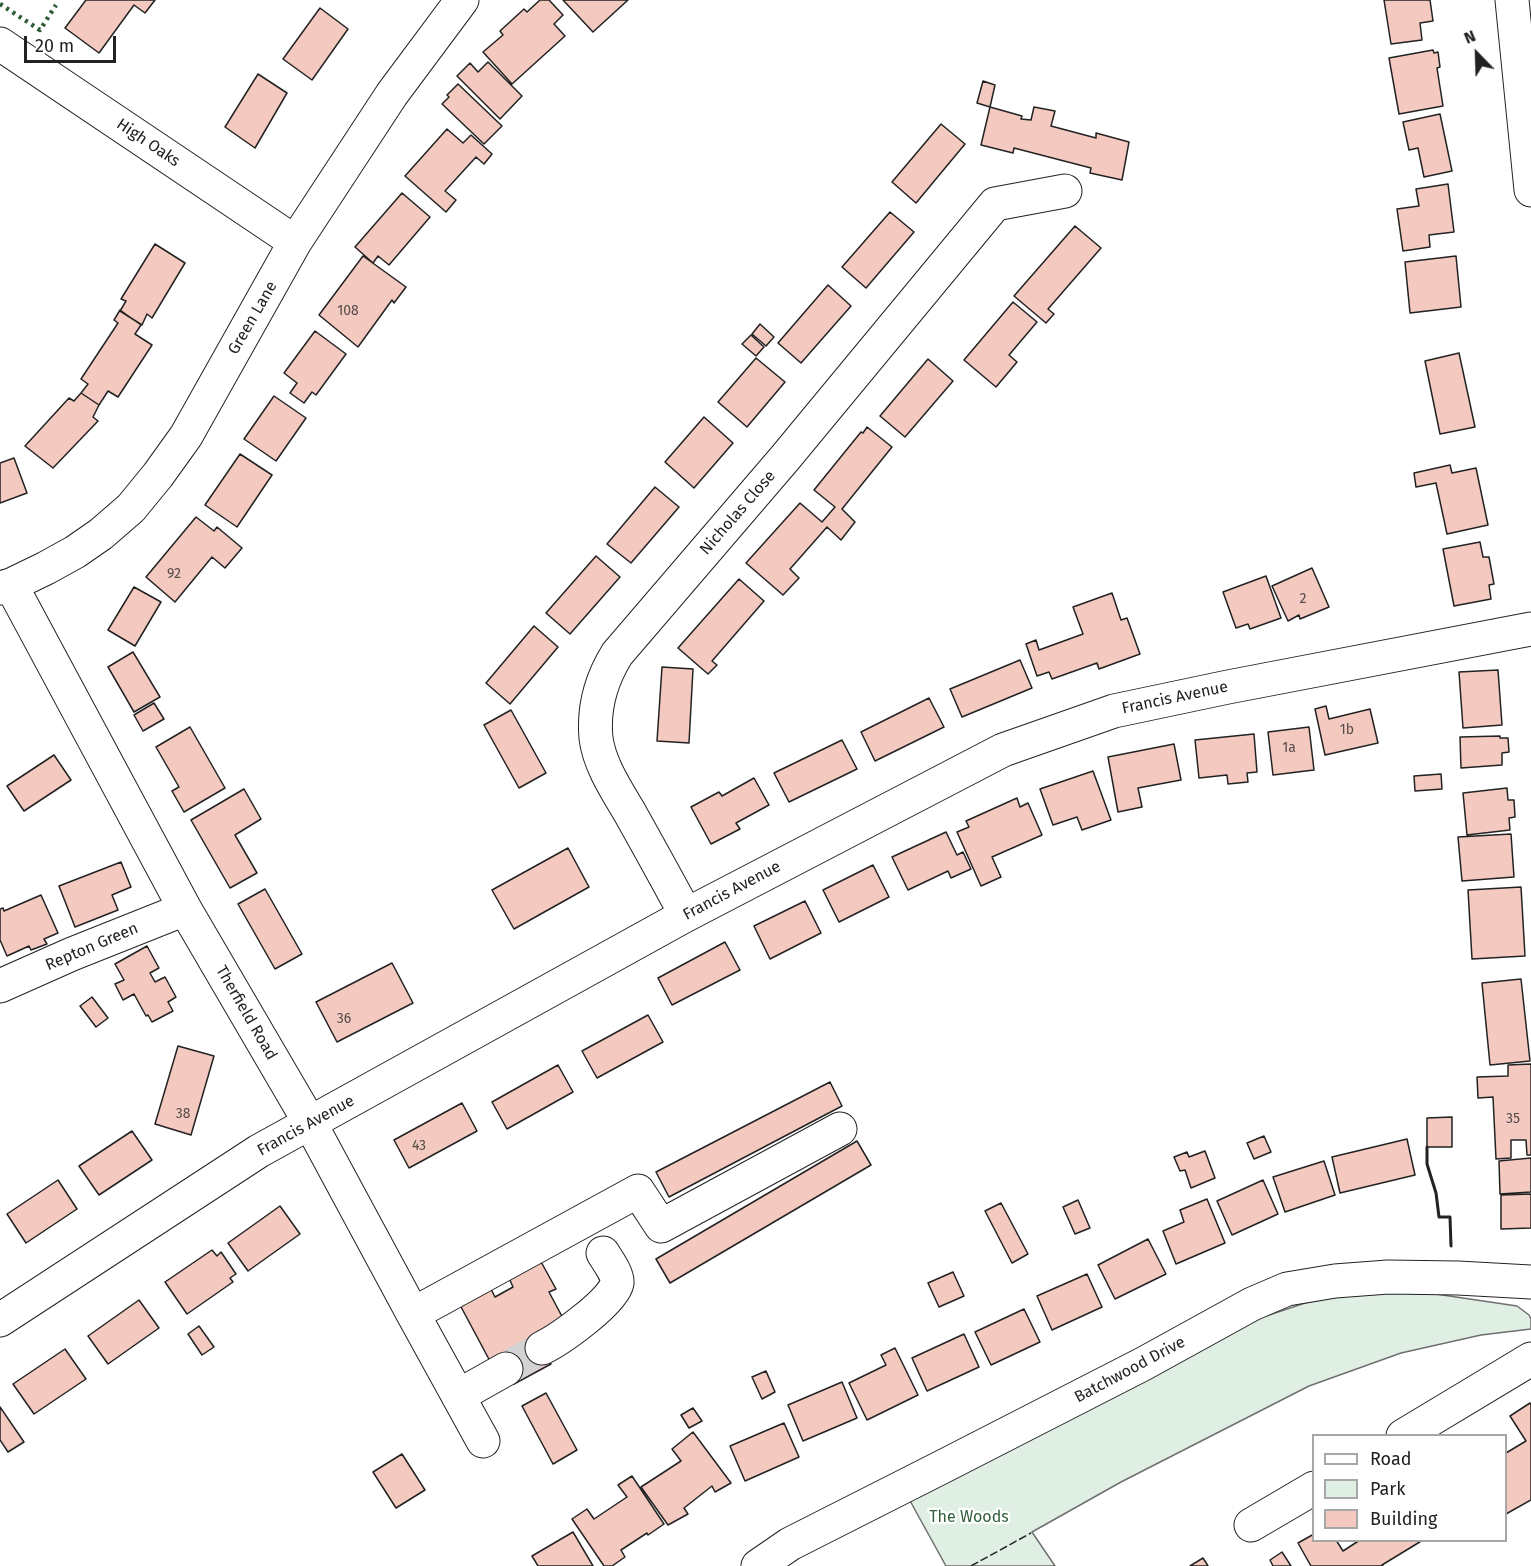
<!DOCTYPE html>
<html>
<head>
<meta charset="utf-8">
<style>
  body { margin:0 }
  #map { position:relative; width:1531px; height:1566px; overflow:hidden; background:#fff; font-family:"Fira Sans",sans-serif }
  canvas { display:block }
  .legend { position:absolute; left:1312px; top:1434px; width:195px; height:108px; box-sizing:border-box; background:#fff; border:2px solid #a7a7a7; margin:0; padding:8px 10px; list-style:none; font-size:18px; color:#222 }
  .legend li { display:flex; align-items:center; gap:12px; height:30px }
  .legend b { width:30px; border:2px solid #a7a7a7 }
  .north { position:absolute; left:1447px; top:24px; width:60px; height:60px; -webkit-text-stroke:4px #fff; paint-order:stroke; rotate:337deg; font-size:16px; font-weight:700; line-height:24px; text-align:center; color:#222 }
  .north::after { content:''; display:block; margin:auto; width:21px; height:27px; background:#222; clip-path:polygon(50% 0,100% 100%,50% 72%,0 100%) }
  .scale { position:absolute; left:24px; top:36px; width:92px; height:27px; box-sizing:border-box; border:3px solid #222; border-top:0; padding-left:8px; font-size:18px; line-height:21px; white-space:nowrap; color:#222; -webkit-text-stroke:4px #fff; paint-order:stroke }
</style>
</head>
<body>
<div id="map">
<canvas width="1531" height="1566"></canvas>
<ul class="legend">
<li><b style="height:8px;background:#fff"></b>Road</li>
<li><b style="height:16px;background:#e0efe3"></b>Park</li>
<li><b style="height:16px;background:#f3c9c0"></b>Building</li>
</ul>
<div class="north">N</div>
<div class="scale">20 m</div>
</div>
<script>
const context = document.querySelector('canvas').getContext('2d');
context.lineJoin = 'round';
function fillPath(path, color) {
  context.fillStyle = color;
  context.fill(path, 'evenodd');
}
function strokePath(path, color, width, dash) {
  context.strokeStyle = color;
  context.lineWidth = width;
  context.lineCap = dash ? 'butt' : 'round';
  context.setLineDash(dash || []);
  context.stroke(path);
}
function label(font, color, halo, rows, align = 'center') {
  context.font = font + ' "Fira Sans",sans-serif';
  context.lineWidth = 4.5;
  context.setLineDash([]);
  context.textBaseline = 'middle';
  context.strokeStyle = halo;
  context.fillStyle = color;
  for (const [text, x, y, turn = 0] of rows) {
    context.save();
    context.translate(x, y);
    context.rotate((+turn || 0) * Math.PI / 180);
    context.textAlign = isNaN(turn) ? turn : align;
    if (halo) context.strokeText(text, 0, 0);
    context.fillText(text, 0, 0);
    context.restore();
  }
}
const green = new Path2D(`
  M1376,1292L1429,1293L1517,1306L1529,1315L1531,1319V1329L1481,1335L1401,1353L1309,1386L1121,1482L1032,1532L1055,1566H946L909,1499L1257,1319L1305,1303L1336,1297Z`);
const building = new Path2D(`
  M86,0H155L145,13L134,5L99,53L65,28Z
  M540,0H549L563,15L554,24L565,36L512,84L483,52L503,35L500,31L524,9L527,12Z
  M563,0H628L593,32Z
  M1384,0H1430L1433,21L1420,23L1422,40L1391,44Z
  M320,8L348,29L312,80L283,59Z
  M1433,50L1434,53L1438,52L1440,67L1437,68L1443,106L1399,114L1389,58Z
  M488,62L522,96L500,119L457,76L470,63L478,72Z
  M258,74L287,93L255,148L225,127Z
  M983,81L995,85L990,107L977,103Z
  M458,84L502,126L484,144L442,104L449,97L447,95Z
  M990,107L1022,116L1021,119L1031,120L1034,107L1055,111L1051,126L1096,138V133L1129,142L1122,180L1090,173L1091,168L1014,148L1013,153L981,145Z
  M1440,114L1452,171L1424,177L1418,148L1409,150L1403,122Z
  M941,124L965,144L916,203L892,182Z
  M447,129L463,143L471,135L492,154L484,164L476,157L445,191L456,200L446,212L405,176Z
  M1448,184L1454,232L1429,235L1430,247L1403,251L1397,209L1419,206L1416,189Z
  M402,193L430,217L389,265L378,256L373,263L355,247Z
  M890,212L914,232L866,288L842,267Z
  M1075,226L1101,248L1048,309L1054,314L1046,323L1014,296Z
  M155,244L185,263L152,318L147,314L142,325L120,311L126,301L121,299Z
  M363,256L406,287L394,303L392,300L358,347L319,315Z
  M1456,256L1461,307L1410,313L1405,262Z
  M828,285L851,306L801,363L778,343Z
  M1013,302L1037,322L1009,355L1017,362L996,387L964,360Z
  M120,310L141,325L135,334L152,345L118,397L108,391L99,405L81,393L88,384L81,379L118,323L114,320Z
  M760,324L774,337L766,346L752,334Z
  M315,331L346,354L316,395L312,392L304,403L290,393L297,383L284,373Z
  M751,335L764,347L756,356L742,344Z
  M1459,353L1475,427L1440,434L1425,361Z
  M756,358L785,382L747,427L718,402Z
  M928,359L953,381L905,437L880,416Z
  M81,393L99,405L93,417L98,421L53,468L25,446L69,398L74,401Z
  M274,396L306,418L276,461L244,439Z
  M704,417L733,443L694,488L665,462Z
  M867,427L892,447L842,509L855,522L841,540L827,527L790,569L799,578L783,595L746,563L800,503L822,522L835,507L814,490L861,432L863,433Z
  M240,454L272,475L237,527L205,505Z
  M14,458L27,493L0,503V463Z
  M1450,465L1452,473L1476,468L1488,525L1447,534L1436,483L1416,487L1414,473Z
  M655,487L679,507L631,563L607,544Z
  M196,517L214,531L217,527L242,548L225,568L212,557L175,602L146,577Z
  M1480,542L1483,557H1489L1494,584L1489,585L1491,599L1454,606L1443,549Z
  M596,556L620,577L570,634L546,613Z
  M1312,568L1329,607L1300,619L1299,615L1288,621L1272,586Z
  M1266,576L1281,618L1250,629L1248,624L1236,628L1223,592Z
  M739,579L764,601L712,661L717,665L708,674L678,648Z
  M134,587L161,602L135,646L108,630Z
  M1112,593L1121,620L1127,618L1140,654L1099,669L1097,663L1052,679L1049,672L1037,676L1026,644L1036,640L1039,650L1083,634L1073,607Z
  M534,626L558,647L510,704L486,683Z
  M133,652L160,697L134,712L108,667Z
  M1020,660L1032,688L962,717L950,689Z
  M662,667L693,669L689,743L657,741Z
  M1498,670L1502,725L1463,728L1459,672Z
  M929,698L944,727L875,761L861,732Z
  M154,703L164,719L143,731L134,715Z
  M1326,706L1329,719L1370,709L1378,743L1325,755L1315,709Z
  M511,710L546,773L519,788L484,725Z
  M190,727L225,788L184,812L172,791L179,787L156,747Z
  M1309,727L1314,770L1273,775L1268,732Z
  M1254,734L1257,772L1247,773L1248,782L1228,784L1227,775L1199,778L1195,740Z
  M1500,736V738H1508L1509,752L1502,753V765L1461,768L1460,737Z
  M842,740L857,769L789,802L774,773Z
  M1174,744L1181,780L1138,788L1142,807L1118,812L1108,757Z
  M54,755L71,780L24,811L7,786Z
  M1093,771L1111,820L1082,830L1077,817L1053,825L1040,789Z
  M1441,774L1442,789L1415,791L1414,776Z
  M754,778L769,805L736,823L740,829L711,844L691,807L719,792L722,796Z
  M1507,788L1508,800H1514L1515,817L1509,818L1510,830L1467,835L1463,793Z
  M244,789L261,819L235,835L257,873L230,888L191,820Z
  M1017,798L1020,807L1028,803L1042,835L992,857L1001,877L981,886L957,832L969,827L966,821Z
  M946,832L957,855L963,852L971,869L951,878L948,871L908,890L892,857Z
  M1511,834L1514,877L1462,881L1458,837Z
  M568,848L589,887L514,929L492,890Z
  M121,862L131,887L112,895L118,910L75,927L59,886Z
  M873,865L889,897L839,922L823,890Z
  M1521,887L1525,956L1472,959L1468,890Z
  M265,889L302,954L275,969L238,904Z
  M41,895L58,933L44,939L47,944L31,950L29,946L7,956L0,940V909L3,908L4,911Z
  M805,901L821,933L770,959L754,926Z
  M725,942L740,970L672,1005L658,978Z
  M147,946L159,968L150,973L155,982L165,977L176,997L168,1002L173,1011L152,1022L148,1015L146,1016L134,994L123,1000L115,984L124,980L115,964Z
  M392,963L413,1003L337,1042L316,1002Z
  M1521,979L1530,1061L1490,1065L1482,983Z
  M92,997L108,1018L96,1027L80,1006Z
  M648,1015L663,1042L597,1078L582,1051Z
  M178,1046L214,1056L191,1135L155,1124Z
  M1531,1064V1155H1527L1526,1140H1511V1158L1496,1159L1493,1097L1478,1098L1477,1077L1508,1076V1065Z
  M558,1065L573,1092L507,1129L492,1102Z
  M830,1082L842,1106L669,1197L656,1172Z
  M462,1103L477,1131L409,1168L394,1140Z
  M1452,1117V1147H1427V1118Z
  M132,1131L152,1160L99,1195L79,1166Z
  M1264,1136L1271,1152L1254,1159L1247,1143Z
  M1407,1139L1415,1175L1340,1193L1332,1157Z
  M857,1141L871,1165L670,1283L656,1259Z
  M1205,1151L1215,1178L1191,1188L1185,1170L1180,1171L1174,1157L1187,1152L1189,1157Z
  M1531,1158V1192L1500,1194L1499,1161Z
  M1324,1161L1335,1195L1285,1212L1273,1177Z
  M58,1180L77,1209L26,1243L7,1214Z
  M1263,1180L1278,1214L1232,1235L1217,1201Z
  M1531,1194V1228L1501,1229V1195Z
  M1207,1199L1225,1243L1176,1264L1163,1231L1184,1222L1180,1210Z
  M1078,1200L1090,1228L1075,1234L1063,1207Z
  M1001,1203L1028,1254L1012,1263L985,1211Z
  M280,1206L300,1234L248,1271L228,1243Z
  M1148,1239L1166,1274L1115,1299L1098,1265Z
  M212,1250L217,1256L221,1252L236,1274L230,1278L233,1282L187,1314L165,1282Z
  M540,1260L556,1289L549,1292L565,1322L536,1337L551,1364L514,1384L500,1358L491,1363L460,1305L491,1289L495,1297L513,1287L509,1278Z
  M953,1272L964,1296L939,1307L928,1283Z
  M1087,1274L1102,1307L1052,1330L1037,1296Z
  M139,1300L159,1328L108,1364L88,1336Z
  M1024,1309L1040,1342L991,1365L975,1332Z
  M199,1326L214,1347L202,1355L188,1334Z
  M964,1334L979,1367L927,1391L912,1358Z
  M895,1348L918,1395L867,1420L849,1383L886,1365L881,1355Z
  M65,1349L86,1379L34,1414L13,1384Z
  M766,1371L775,1392L762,1399L752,1377Z
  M842,1382L857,1418L803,1441L788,1405Z
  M546,1393L577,1450L553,1464L522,1406Z
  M1530,1403L1531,1405V1500L1506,1514V1453L1526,1441L1510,1416Z
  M0,1407L24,1442L8,1452L0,1440Z
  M693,1408L702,1421L689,1428L681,1415Z
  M784,1423L799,1457L745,1481L730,1446Z
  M693,1432L731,1483L715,1492L712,1486L684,1508L688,1514L668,1525L641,1487L681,1461L672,1449Z
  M402,1454L425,1490L396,1508L373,1472Z
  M632,1476L664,1524L648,1535L647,1533L621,1550L625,1557L612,1566H604L572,1519L587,1509L594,1519L627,1497L618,1485Z
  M573,1532L593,1566H538L532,1556Z
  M1314,1534V1540H1336L1343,1551L1360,1540H1423L1382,1565L1383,1566H1311L1298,1543Z
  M1282,1552L1291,1566H1273L1270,1560Z
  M1203,1558L1208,1566H1190Z`);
const minorTunnel = new Path2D(`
  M506,1369L542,1348`);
const minor = new Path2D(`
  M0,44L295,242
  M11,585L185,909L310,1123L413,1314L483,1441
  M0,588L11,585L46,568L75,552L101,534L131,508L158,475L186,436L295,242L392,94L462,0
  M686,915C668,881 649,847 630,813C617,791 599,764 596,738C593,707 601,680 617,654L785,458L995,204L1065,191
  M0,986L72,954L185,909
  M413,1314L638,1191L661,1226L840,1129
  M0,1320L259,1151L686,915L1003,750L1114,711L1228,687L1531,629
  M542,1348C559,1340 614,1301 617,1283C618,1274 607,1260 603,1253
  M458,1396L506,1369
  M1403,1436L1531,1359
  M1251,1525L1314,1488
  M758,1566L790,1544L942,1467L1143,1364L1252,1304L1287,1289L1335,1281L1388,1277L1458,1278L1531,1282`);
const major = new Path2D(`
  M1512,0L1531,190`);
const hedge = new Path2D(`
  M0,4L40,30L56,5`);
const fence = new Path2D(`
  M971,1566L1031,1533`);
const wall = new Path2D(`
  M1427,1147V1164L1436,1193L1439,1217H1450L1451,1246`);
const numberNames = [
  ["108",348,311],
  ["92",174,574],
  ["2",1303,599],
  ["1b",1347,730],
  ["1a",1289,748],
  ["36",344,1019],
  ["38",183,1114],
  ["35",1513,1119],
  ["43",419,1146]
];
const streetNames = [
  ["High Oaks",148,143,34],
  ["Green Lane",253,318,-60],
  ["Nicholas Close",738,513,-49],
  ["Francis Avenue",1175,698,-12],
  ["Francis Avenue",732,891,-28],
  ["Repton Green",92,947,-23],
  ["Therfield Road",246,1013,60],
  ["Francis Avenue",306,1126,-29],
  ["Batchwood Drive",1130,1370,-28]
];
const parkNames = [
  ["The Woods",969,1518]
];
fillPath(green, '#e0efe3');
strokePath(green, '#6f6f6f', 1.5);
fillPath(building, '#f3c9c0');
strokePath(building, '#222', 1.5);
strokePath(minorTunnel, '#d3d3d3', 33, [33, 16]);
strokePath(minor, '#222', 35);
strokePath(major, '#222', 35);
strokePath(minor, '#fff', 33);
strokePath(major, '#fff', 33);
strokePath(hedge, '#2f5e38', 4.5, [3, 4.5]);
strokePath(fence, '#222', 1.5, [8, 3]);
strokePath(wall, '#222', 3);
label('14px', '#564c4a', null, numberNames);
label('16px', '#222', '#fff', streetNames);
label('16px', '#2f5e38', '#fff', parkNames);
</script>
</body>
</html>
